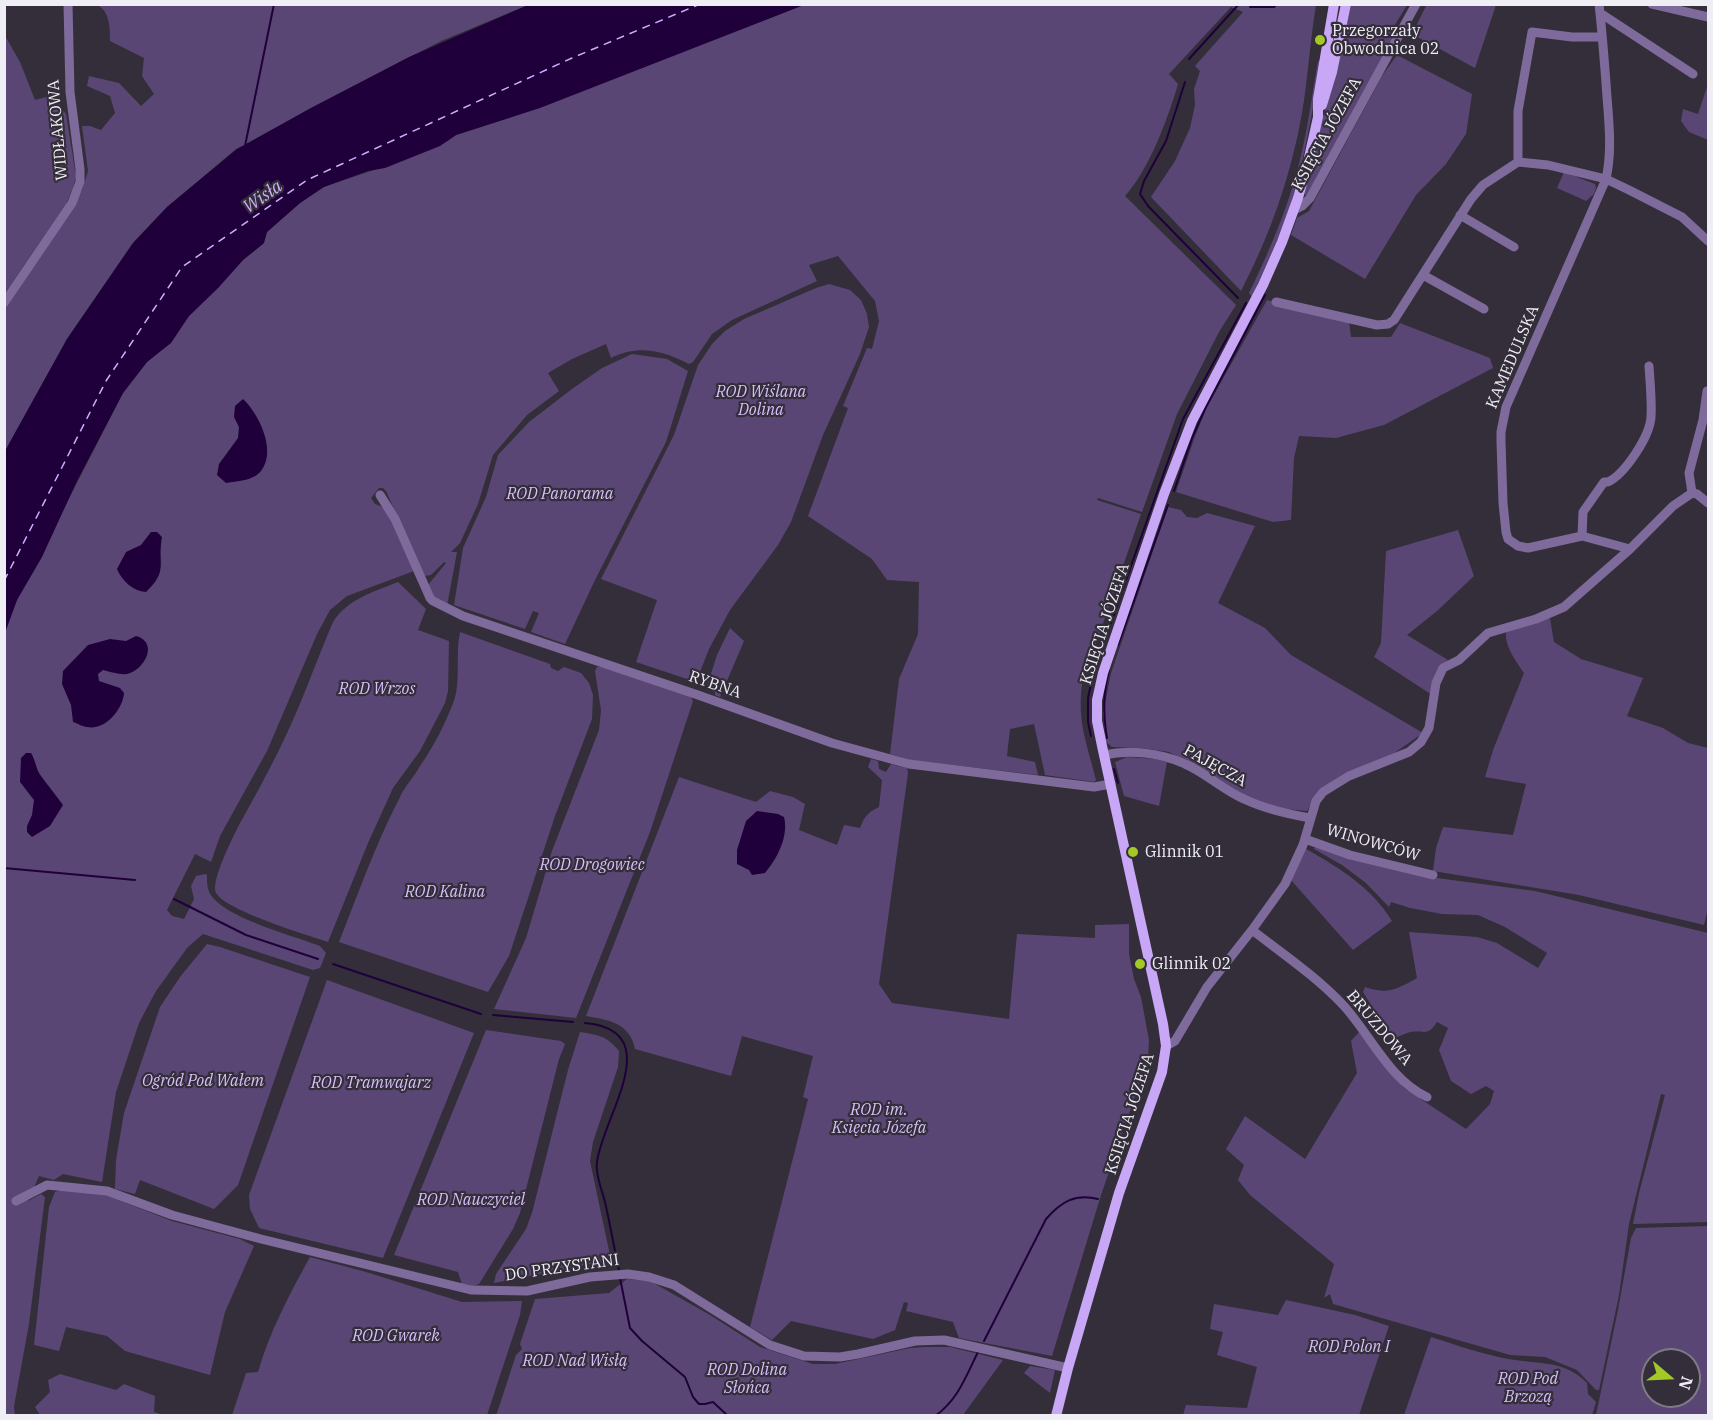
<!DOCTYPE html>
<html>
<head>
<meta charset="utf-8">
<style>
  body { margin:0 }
  #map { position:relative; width:1713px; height:1420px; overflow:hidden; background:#332e3a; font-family:"IBM Plex Serif",serif }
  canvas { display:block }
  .frame { position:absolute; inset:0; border:6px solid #f0eef5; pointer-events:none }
  .north { position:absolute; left:1641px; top:1348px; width:60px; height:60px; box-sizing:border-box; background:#332e3a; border:2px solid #7f7b85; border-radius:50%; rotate:109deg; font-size:16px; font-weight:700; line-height:24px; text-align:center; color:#f0eef5 }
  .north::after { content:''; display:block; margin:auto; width:21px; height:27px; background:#a3c927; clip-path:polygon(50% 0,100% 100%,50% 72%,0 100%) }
</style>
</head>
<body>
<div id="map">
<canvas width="1713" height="1420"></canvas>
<div class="frame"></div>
<div class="north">N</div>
</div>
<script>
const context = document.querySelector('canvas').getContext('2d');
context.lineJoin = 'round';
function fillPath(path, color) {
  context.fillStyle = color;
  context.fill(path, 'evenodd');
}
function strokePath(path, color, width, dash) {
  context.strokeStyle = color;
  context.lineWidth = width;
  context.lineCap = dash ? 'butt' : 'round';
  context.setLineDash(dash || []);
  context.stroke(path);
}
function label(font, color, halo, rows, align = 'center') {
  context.font = font + ' "IBM Plex Serif",serif';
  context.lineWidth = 4.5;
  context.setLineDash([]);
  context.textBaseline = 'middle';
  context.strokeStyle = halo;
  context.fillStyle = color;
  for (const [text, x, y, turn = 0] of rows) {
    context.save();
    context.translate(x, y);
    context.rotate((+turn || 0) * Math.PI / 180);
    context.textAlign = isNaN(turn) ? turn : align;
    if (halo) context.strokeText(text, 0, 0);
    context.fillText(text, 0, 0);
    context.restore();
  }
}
const green = new Path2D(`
  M97,5H528L441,41L311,108L245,145L236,149L167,207L133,243L67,339L5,451V309L46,247L82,190L88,171L82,126H90L101,130L115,113L110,96L87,86L89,76L119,83L141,106L154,94L142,76L144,58L110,41C110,28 110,11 97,5Z
  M803,5H1316C1310,41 1308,77 1302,113C1291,176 1270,235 1241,291L1151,197L1175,161L1190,128L1195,105L1194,89L1200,71L1195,66L1243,12L1231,7L1169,74L1178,84C1168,118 1149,170 1125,196L1236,305L1219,332L1177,414L1142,512L1098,498L1097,500L1141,514L1082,684C1077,722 1087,744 1096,780L1094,782L1045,775L1034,724L1010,729L1007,756L1035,762L1038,775L910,760L890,754L899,679L918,634L919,582L887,580L872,559L808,516L848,408L843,406L867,348L872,349L879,321L875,301L838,256L809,265L817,281L732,320L712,334L693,362L689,364C663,351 639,344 611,358L606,344L572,359L548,373L559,391L527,415L493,455L478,504L460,543L451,552H457L447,606L431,594L428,585L446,563L444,562L431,575L424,576L386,491L383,488H379L371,498L375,504L383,507L388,513L414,571L347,596L330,610L317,634L267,751L220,836L211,862L195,854L167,910L172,916L184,919L194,899L191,886L196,876L205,874L207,875C207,884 207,891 213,898C233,920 291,935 320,946L326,953L320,968L313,970L203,934L187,948L156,991L139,1023L116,1092L102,1182L63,1174L54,1180L39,1176L28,1201L41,1194L45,1197L29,1324L14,1406L15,1416L4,1415V633L17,600L123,393L147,362L160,351L189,316L218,288L243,260L263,244L267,232L300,203L323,187L374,170L446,142L456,135L509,118Z
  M1351,5H1407L1393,28V37L1306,196L1304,193L1323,117L1334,83Z
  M1431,5H1496L1475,68L1412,34L1426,6Z
  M4,34L20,62L35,100L57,94L61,108L66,114L76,176L73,188L66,204L5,293Z
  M1397,55L1472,94L1466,134L1446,164L1416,195L1365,279L1291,235L1297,218L1309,211L1382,76Z
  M1318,61H1320L1319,78L1299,178L1285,223L1252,297L1249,293C1272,246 1292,198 1303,147C1309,119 1313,89 1318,61Z
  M1707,87H1708V140L1689,132L1681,121L1683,109L1698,114Z
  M1564,172L1595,184L1596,188L1594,194L1586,201L1557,188Z
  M829,284L850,290L861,300L867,314L869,327L860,354L823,435L791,522L778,545L730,610L709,649L696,682L636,662L657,600L601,579L674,435L698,365L712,344L725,331L744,319L816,288Z
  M1267,300L1349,322L1351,337H1391L1400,323L1490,358L1493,368L1384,425L1336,438L1299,436L1294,458L1291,520L1273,522L1176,492L1194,439L1206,409Z
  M632,354L667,359L688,371L666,442L595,580L565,644L531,632L539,613L533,611L525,629L454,605L463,548L486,497L498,455L529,422L572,389L602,368Z
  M1168,507L1181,510L1187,517L1197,518L1207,513L1255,526L1218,603L1265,628L1291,655L1423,733L1390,756L1317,793L1307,811L1274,808L1246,796L1169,752L1142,748L1112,747L1106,742L1103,713L1111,673Z
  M1458,530L1474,576L1437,611L1407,635L1448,660L1437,671L1432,695L1374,657L1381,643L1386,551Z
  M398,582L426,609L418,630L449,641L448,691L445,703L420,751L393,788L368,843L328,942C307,935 225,910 216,893C210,882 233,837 239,825C253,800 267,774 280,748C300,708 315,664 333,622C348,599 373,592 398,582Z
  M1550,618L1554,642L1581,659L1643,678L1627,716L1663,728L1688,743L1708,748V908L1704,925L1579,895L1433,871L1436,848L1443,827L1513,835L1526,784L1485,777L1493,750L1524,673C1516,661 1502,643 1507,629Z
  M730,628L744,641L720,697L715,695V692L706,689L717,655Z
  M460,632L550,664L551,668L558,671L564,667L581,673L589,683L593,695L592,719L555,816L509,956L488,992L339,942C358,894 376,843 400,797C405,786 414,777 420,766C434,746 445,724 454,701C461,679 455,655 460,632Z
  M604,666L690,695L693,701L650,832L576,1018L494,1009L526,938L552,851L599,730L601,710L595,671L597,667Z
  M1127,757L1156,759L1167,762L1159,806L1124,796L1115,762Z
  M871,759L878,761L879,769L886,772L891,764L907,768L908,773L879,984L892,1003L1009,1019L1017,934L1095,938V925L1129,924V954L1134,979L1141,997L1149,1040L1148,1059L1101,1195L1052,1356L959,1338L953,1322L906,1311L908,1303L904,1302L895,1330L873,1339L791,1321L772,1340L750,1327L808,1099L803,1097L813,1056L742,1036L731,1076L635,1049C630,1023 609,1020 586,1016L679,777L756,802L770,791L793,797L805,804L799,830L837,845L844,825L860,828C864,817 868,812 879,807L882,780L868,767Z
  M1315,847L1429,877L1535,891L1708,933V1222L1633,1224L1639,1193L1665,1095L1661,1094L1629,1224L1619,1295L1599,1390H1596L1577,1370L1545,1357L1510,1355L1333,1304L1330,1294L1324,1298L1334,1264L1250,1195L1238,1180L1244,1165L1226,1149L1245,1116L1305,1159L1357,1073L1351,1041L1360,1031L1404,1088L1466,1129L1490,1104L1494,1091L1486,1086L1471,1094L1451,1081L1439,1050L1448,1028L1437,1022C1427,1037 1425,1030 1411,1032C1405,1033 1398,1037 1392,1039L1363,992L1365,987C1388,995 1397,989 1417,978L1409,932L1477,937L1497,943L1538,968L1547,953L1505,927L1478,915L1442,914L1410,908L1391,902L1389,907L1366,883L1342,865L1314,849Z
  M1306,849C1340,868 1372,888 1392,921L1353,950L1290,879Z
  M207,944L220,947L310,977L238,1185L214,1209L140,1180L135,1194L115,1189L116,1160L124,1113L160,1007L180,977Z
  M327,980L474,1033L383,1258L259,1228L250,1209L249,1195Z
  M486,1030L561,1041L565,1044L559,1059L520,1213L513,1229L479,1284L473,1286L462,1284L458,1272L394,1255Z
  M580,1032C599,1035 607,1036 619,1051L618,1067L593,1142L590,1161L611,1260L494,1283L496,1274L526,1229L532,1213L568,1070Z
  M61,1190L103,1194L172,1221L240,1239L254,1246L225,1312L210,1375L125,1351L107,1336L66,1327L59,1351L34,1345L49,1207L55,1192Z
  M1708,1226V1415H1596L1618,1310L1631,1238L1636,1228ZM1653,1360H1689V1396H1653Z
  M310,1257L366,1272L462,1302L522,1301L520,1315L487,1415H232L246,1373L258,1372C270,1331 289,1295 310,1257Z
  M627,1279L650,1281L710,1315L760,1347L813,1364H835L910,1348L925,1347H950L1003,1360L963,1415L496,1416L516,1355L522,1349L520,1344L535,1299L609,1293Z
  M1286,1300L1355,1315L1389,1326L1359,1415H1183L1186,1405L1247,1408L1257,1367L1217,1355L1223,1332L1210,1329L1214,1304L1278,1315Z
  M1431,1337C1456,1345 1482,1354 1508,1359C1537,1364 1565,1360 1587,1383L1588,1394L1596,1402L1592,1415H1404Z
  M1030,1366L1055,1370L1050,1393L1024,1373Z
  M60,1374L116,1390L124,1384L155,1396L154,1412L163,1415H40L35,1407L50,1392L48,1380Z`);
const water = new Path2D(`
  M528,5H804L540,108L456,135L440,146L385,168L368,171L324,187L300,203L267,232L264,243L243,260L218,288L189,316L171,343L147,362L123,393L77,481L42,557L17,600L5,633V451L67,339L133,243L167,207L237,149L311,108L409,57Z
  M243,399C259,414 277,451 261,471C253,481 237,481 226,483L217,475L219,464L238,438L239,427L234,417L235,406Z
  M151,532H157L162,537C157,565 169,570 146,592C133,591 122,581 117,569L126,552L141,545Z
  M136,636C159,642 145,670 127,674C120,675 111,672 103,670L98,674L99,681L120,688L124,693C123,709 105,731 87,727C83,727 77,723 73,722L71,705L62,684L63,671L88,645L110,639L126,641Z
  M26,753H31C36,761 36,770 41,776C48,786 56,795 63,805L50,826L32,837L27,832V826L32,815L34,800L20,782L21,758Z
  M757,811L778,814L784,817C789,836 777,859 765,873L752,875L749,870L737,864V850L746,821Z`);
const stream = new Path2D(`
  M1250,7H1274L1277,4
  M1189,59L1239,4
  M1185,82L1166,141L1144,181L1140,194L1148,206L1238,298
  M245,146L274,4
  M1174,491L1192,438L1206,407L1265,295
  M1118,645L1168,505
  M1091,736L1088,722V698L1093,675L1121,594L1183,419L1246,303
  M1107,738C1103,715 1103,693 1109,670
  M1114,769L1118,783
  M4,868L135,880
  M174,899L246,935L318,959
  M333,964L481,1014
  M493,1015L573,1022
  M585,1023C669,1030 602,1118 597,1162C595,1174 602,1190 605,1202C610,1224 614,1247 619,1270
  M620,1278L630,1328L642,1341L685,1377L693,1397L699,1404H705L713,1402L728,1416
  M984,1341L1046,1219C1061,1202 1075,1193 1098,1199
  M935,1416C958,1400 966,1376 978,1352`);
const ferry = new Path2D(`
  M4,581L106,381L182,267L307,180L572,58L700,4`);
const minor = new Path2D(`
  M1599,4C1602,30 1604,57 1606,83C1608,115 1613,148 1606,179L1506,407L1501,432V442L1503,503L1506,532L1508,539L1518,546L1528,548L1582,536L1630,549
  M1652,4L1708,17
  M1600,13L1693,74
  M1518,162V111L1532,32L1572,37H1602
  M1294,210L1302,206L1310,198L1416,4
  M1460,215L1514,247
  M1423,275L1484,309
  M1276,302L1377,325L1388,324L1394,320L1471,199L1483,185L1518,162L1548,165L1606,179L1629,190L1682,217L1708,241
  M4,303L72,203L80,182V169L70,92L68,4
  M1692,493L1689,473L1703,420L1707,391
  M380,495L395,519L430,598L433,601L463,616L698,695L832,743L909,764L1094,787L1111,784
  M1582,536L1583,512L1604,482H1608C1625,474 1650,436 1651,417C1652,401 1650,382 1649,366
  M1104,755C1130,749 1161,753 1185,764C1206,773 1223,790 1244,799C1265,809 1287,814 1310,818
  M1305,839L1350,855L1433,875
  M1252,930C1283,954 1317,977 1344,1006C1371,1036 1390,1080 1427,1097
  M1166,1046L1175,1041L1207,987L1252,930L1285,884L1303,845L1316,801L1323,792L1349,776L1409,752L1421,742L1429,728L1436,683L1443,668L1459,660L1488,633L1536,619L1564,607L1630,549L1673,506L1692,493L1697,494L1708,503
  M16,1201L47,1185L107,1191L172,1215L261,1239L471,1290L527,1291L590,1277L628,1274L649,1277L674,1285L770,1345L804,1356L840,1357L858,1354L915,1341L944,1340L1068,1368`);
const major = new Path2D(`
  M1322,105L1332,72L1346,4
  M1056,1416L1068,1368L1119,1193L1162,1072L1166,1046L1163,1024L1102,746L1097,721V700L1103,673L1164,494L1192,421L1263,285L1282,242L1298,198L1308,162L1318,117V99L1334,4`);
const markers = [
  [1320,40,6,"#a3c927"],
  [1133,852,6,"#a3c927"],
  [1140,964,6,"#a3c927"]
];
const poiNames = [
  ["Przegorzały",1332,31],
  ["Obwodnica 02",1332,49],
  ["Glinnik 01",1145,852],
  ["Glinnik 02",1152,964]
];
const streetNames = [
  ["WIDŁAKOWA",58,130,-95],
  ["KSIĘCIA JÓZEFA",1327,134,-61],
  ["KAMEDULSKA",1513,357,-67],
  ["KSIĘCIA JÓZEFA",1105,624,-72],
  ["RYBNA",715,685,19],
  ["PAJĘCZA",1215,766,29],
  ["WINOWCÓW",1373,843,16],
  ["BRUZDOWA",1379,1028,50],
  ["KSIĘCIA JÓZEFA",1130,1114,-72],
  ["DO PRZYSTANI",562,1268,-8]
];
const parkNames = [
  ["ROD Wiślana",761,392],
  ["Dolina",761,410],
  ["ROD Panorama",560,494],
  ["ROD Wrzos",377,689],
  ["ROD Drogowiec",592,865],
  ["ROD Kalina",445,892],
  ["Ogród Pod Wałem",203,1081],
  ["ROD Tramwajarz",371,1083],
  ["ROD im.",879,1110],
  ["Księcia Józefa",879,1128],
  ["ROD Nauczyciel",471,1200],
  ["ROD Gwarek",396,1336],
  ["ROD Polon I",1349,1347],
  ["ROD Nad Wisłą",575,1361],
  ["ROD Dolina",747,1370],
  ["Słońca",747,1388],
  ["ROD Pod",1528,1379],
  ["Brzozą",1528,1397]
];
const waterNames = [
  ["Wisła",263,197,-35]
];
fillPath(green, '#5a4675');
fillPath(water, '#1f003b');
strokePath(stream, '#1f003b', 2);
strokePath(ferry, '#ceaefb', 1.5, [8, 6]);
strokePath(minor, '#7e6b9b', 9);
strokePath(major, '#c8a7f7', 10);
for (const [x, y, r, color] of markers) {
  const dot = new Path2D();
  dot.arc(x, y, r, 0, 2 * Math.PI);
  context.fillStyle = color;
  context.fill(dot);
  strokePath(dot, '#332e3a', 2);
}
label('16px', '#f0eef5', '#332e3a', poiNames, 'left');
label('16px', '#f0eef5', '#332e3a', streetNames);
label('italic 16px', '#d7bffa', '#332e3a', parkNames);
label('italic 18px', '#ceaefb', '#332e3a', waterNames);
</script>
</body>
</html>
